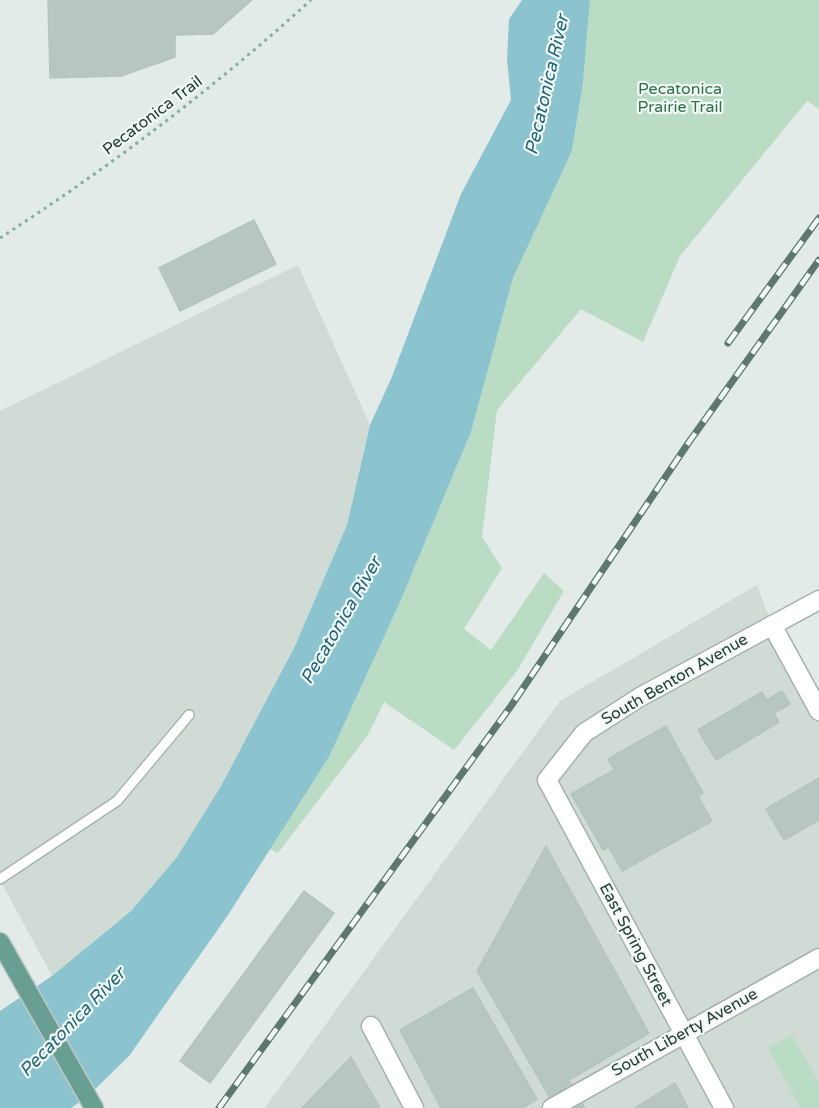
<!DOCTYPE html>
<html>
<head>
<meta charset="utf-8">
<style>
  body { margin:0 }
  canvas { display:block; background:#e2ebe7 }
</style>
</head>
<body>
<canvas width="819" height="1108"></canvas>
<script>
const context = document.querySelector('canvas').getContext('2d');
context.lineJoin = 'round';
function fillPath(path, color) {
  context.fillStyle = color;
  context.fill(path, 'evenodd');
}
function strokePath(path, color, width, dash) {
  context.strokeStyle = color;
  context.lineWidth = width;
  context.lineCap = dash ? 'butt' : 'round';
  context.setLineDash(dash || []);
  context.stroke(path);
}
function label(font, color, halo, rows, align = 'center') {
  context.font = font + ' "Varela Round",sans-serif';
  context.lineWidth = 4.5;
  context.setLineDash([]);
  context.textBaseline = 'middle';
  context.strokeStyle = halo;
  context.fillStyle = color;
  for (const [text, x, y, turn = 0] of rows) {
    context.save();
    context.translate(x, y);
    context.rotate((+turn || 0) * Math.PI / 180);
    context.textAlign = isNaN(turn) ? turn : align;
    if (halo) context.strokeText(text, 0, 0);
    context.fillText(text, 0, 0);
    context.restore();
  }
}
const built = new Path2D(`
  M298,265L370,425L347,525L295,646L221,786L177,857L131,911L52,976L0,880V411Z
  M757,585L772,625L819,711V1108H265L560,701Z`);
const green = new Path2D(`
  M590,0H819V109L807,101L680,256L643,342L581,309L497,410L482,537L502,568L464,629L491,650L544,573L564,591L517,671L454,750L384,702L368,735L278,853L270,849L329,757L400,602L471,432L513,278L572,151L583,83Z
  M792,1035L819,1083V1108H800L768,1048Z`);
const water = new Path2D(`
  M522,0H590L583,83L572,151L513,278L471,432L400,602L329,757L228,915L129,1056L88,1096L71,1108H0V1011L52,976L131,911L177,857L221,786L295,646L347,525L370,425L391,379L461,194L511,100L507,59L509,19Z`);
const building = new Path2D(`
  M48,0H252L213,34L175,35V57L121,76L50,78Z
  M254,220L276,264L180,311L159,268Z
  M782,691L790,704L774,713L779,722L716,760L698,730L762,692L767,700Z
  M666,726L703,793L698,796L712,821L622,871L609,847L603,850L571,794L614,770L608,759Z
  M819,778V820L784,840L766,809Z
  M546,846L649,1033L547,1093L477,971Z
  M304,891L334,913L210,1083L180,1061Z
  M473,988L537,1099L523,1108H441L400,1030Z
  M351,1057L380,1108H302Z
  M569,1080L585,1108H555L547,1093Z
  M675,1083L688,1108H635Z`);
const path = new Path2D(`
  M0,238C110,167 214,88 311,0`);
const service = new Path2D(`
  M0,879L117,801L189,715`);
const minor = new Path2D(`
  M772,625L819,711
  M371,1026L414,1108
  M552,1108L819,958
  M724,1108L547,780L584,733L640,697L819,600`);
const primary = new Path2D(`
  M0,942L94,1108`);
const rail = new Path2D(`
  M728,343L819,218
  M219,1108L511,706L689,442L819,260`);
const parkNames = [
  ["Pecatonica",680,90],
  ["Prairie Trail",680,108]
];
const streetNames = [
  ["Pecatonica Trail",153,116,-37],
  ["South Benton Avenue",675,680,-30],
  ["East Spring Street",635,945,62],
  ["South Liberty Avenue",685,1033,-29]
];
const waterNames = [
  ["Pecatonica River",548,85,-77],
  ["Pecatonica River",342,621,-60],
  ["Pecatonica River",73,1023,-46]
];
fillPath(built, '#d0dbd6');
fillPath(green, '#bbdcc4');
fillPath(water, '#8bc3cf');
fillPath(building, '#b7c6c0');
strokePath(building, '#b4c5be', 1.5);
strokePath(service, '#a5b3ae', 12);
strokePath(minor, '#a5b3ae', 21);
strokePath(primary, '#c1c8c6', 21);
strokePath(path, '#83aea1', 3, [3, 4.5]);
strokePath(service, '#fff', 9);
strokePath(minor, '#fff', 18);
strokePath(primary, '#689f92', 18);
strokePath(rail, '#5d7771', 7);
strokePath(rail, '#f2f8f5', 4.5, [14]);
label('16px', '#2e7149', '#f2f8f5', parkNames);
label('16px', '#223c35', '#f2f8f5', streetNames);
label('italic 18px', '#1f6676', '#f2f8f5', waterNames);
</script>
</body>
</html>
